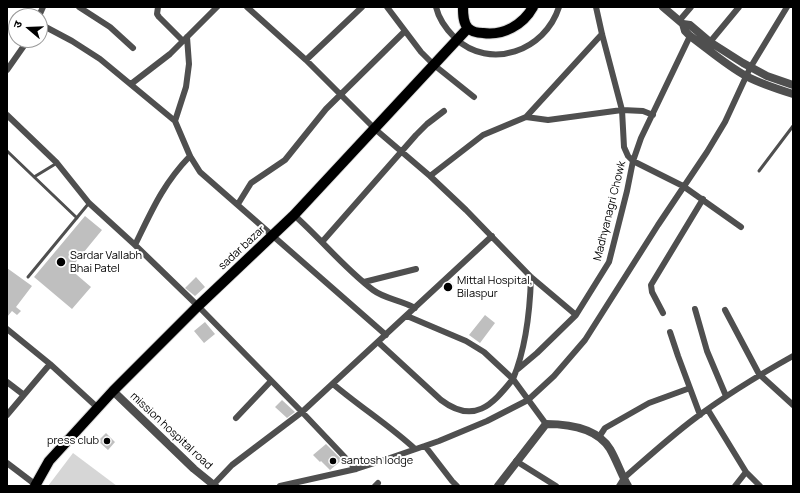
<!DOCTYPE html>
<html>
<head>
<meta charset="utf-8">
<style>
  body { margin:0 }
  #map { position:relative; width:800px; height:493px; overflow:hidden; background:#fff; font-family:Manrope,"Noto Sans Devanagari",sans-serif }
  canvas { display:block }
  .frame { position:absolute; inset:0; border:8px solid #000; pointer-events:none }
  .north { position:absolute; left:8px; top:8px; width:40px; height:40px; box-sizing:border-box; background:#fff; border:1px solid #999; border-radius:50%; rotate:289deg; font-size:11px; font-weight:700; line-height:16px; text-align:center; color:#000 }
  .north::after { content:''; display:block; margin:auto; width:14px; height:18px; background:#000; clip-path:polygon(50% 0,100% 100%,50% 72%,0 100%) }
</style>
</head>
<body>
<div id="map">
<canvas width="800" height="493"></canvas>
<div class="frame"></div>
<div class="north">उ</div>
</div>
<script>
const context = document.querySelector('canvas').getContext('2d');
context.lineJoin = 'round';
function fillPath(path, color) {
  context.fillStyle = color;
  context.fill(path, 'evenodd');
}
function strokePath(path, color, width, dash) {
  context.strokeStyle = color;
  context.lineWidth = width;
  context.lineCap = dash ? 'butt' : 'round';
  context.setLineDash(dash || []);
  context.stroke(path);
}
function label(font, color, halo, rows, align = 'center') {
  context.font = font + ' Manrope,sans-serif';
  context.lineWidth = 4;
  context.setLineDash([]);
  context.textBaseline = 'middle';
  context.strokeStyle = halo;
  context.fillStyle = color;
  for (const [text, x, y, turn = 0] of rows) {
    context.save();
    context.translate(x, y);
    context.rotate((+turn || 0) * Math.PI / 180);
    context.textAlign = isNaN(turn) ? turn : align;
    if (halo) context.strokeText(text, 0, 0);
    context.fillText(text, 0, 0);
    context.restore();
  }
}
const green = new Path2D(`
  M73,453L117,486H48Z`);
const building = new Path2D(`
  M85,216L102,230L70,269L91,287L72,309L34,277Z
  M7,268L32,286L16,307L21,311L17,315L12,311L7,317Z
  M196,277L205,287L195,296L185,288Z
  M450,281L454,286L448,292L443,287Z
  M485,315L495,323L480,343L469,335Z
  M205,322L215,334L204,343L194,331Z
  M282,400L295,412L287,418L275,407Z
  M106,433L115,442L108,450L98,441Z
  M326,444L342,460L330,470L321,461L320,462L313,455Z`);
const service = new Path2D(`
  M7,151L77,218
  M759,171L793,126
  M34,177L57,163
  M28,277L89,203`);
const minor = new Path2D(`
  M79,7L110,27L133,48
  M158,7L157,14L159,17L183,41
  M247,7L306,60L375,129L430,176L466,210L531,277L576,315
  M387,7L421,52L434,65L474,97
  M436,7C439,20 446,29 455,38C490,71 545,51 559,7
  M596,7L602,34L622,110L624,147L628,156L633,161L683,186L741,227
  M39,16L43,7
  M679,21L691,7
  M40,24L72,41L100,59L175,121L190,156L200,172L386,335
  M710,42L739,7
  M306,60L362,7
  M7,70L28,40
  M131,84L170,54L217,7
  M7,115L57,163L89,203L135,245L198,306L302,412L356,469
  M526,117L602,34
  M175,121L186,87L189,64L187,37
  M430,176L483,135L526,117L548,120L622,110L643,111L653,115
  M238,204L251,183L285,160L326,109L405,31
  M294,215C321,239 344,268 373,290C385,299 401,300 415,308
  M322,242L416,135L427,124L444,111
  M135,245C152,210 163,184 190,156
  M531,277C530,310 526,348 513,379L546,424
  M364,282L416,269
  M695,309L707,351L726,396
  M725,310L759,374L793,405
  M663,313L652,292L651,285L703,199
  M7,329L50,364L98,408
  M670,332L678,356L700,415
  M378,342L441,400C474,425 492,405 513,379L484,352L466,341L407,316
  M518,369L537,353L576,315L609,262L627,191L633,161L641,138L690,36
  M7,382L24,395
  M333,384C360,407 389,425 415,449
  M708,410L746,472L760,486
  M7,415L50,364
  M236,418L271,381
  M599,437L605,428L649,403L690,388
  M425,446L452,481L457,486
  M516,461L556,486
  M7,463L36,485
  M213,485L232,465L302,412L492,236
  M280,486L356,469L387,459L439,441L487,421L528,400L554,376L585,340L658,225L707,152L725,122L750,68L787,7
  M375,486L378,483
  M619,486L624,478C647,458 670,437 694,419C726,395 759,375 793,356
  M735,486L746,472`);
const tertiary = new Path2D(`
  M663,7L683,24L690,25L710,42L743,63L767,76L793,85
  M683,24L685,31L690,36C708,49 726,65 746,76C761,84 777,89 793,94
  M113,391L194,469L215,486
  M498,486L546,424C568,424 597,428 610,449C617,461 621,474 628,486`);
const primary = new Path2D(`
  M463,7C463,14 463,23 468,28C472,32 478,33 483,33C503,36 523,25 533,7
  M35,486L49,461L113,391L198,306L294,215L468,28`);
const markers = [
  [61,262,5,"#000"],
  [448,287,5,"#000"],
  [107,441,4,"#000"],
  [333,461,4,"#000"]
];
const streetNames = [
  ["Madhyanagri Chowk",610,211,-76],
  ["sadar bazar",242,248,-43],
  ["mission hospital road",171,431,43]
];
const poiNames = [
  ["Sardar Vallabh",70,256],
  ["Bhai Patel",70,269],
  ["Mittal Hospital,",457,281],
  ["Bilaspur",457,294],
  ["press club",99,441,"right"],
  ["santosh lodge",341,461]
];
fillPath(green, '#d6d6d6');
fillPath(building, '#bfbfbf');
strokePath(primary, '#dbdbdb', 12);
strokePath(service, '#4f4f4f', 3);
strokePath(minor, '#4f4f4f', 6);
strokePath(tertiary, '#4f4f4f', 8);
strokePath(primary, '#000', 10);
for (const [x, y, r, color] of markers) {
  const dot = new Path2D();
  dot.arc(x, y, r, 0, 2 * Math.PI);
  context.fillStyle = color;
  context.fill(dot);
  strokePath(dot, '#fff', 1.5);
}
label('11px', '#000', '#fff', streetNames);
label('11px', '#000', '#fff', poiNames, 'left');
</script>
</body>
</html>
